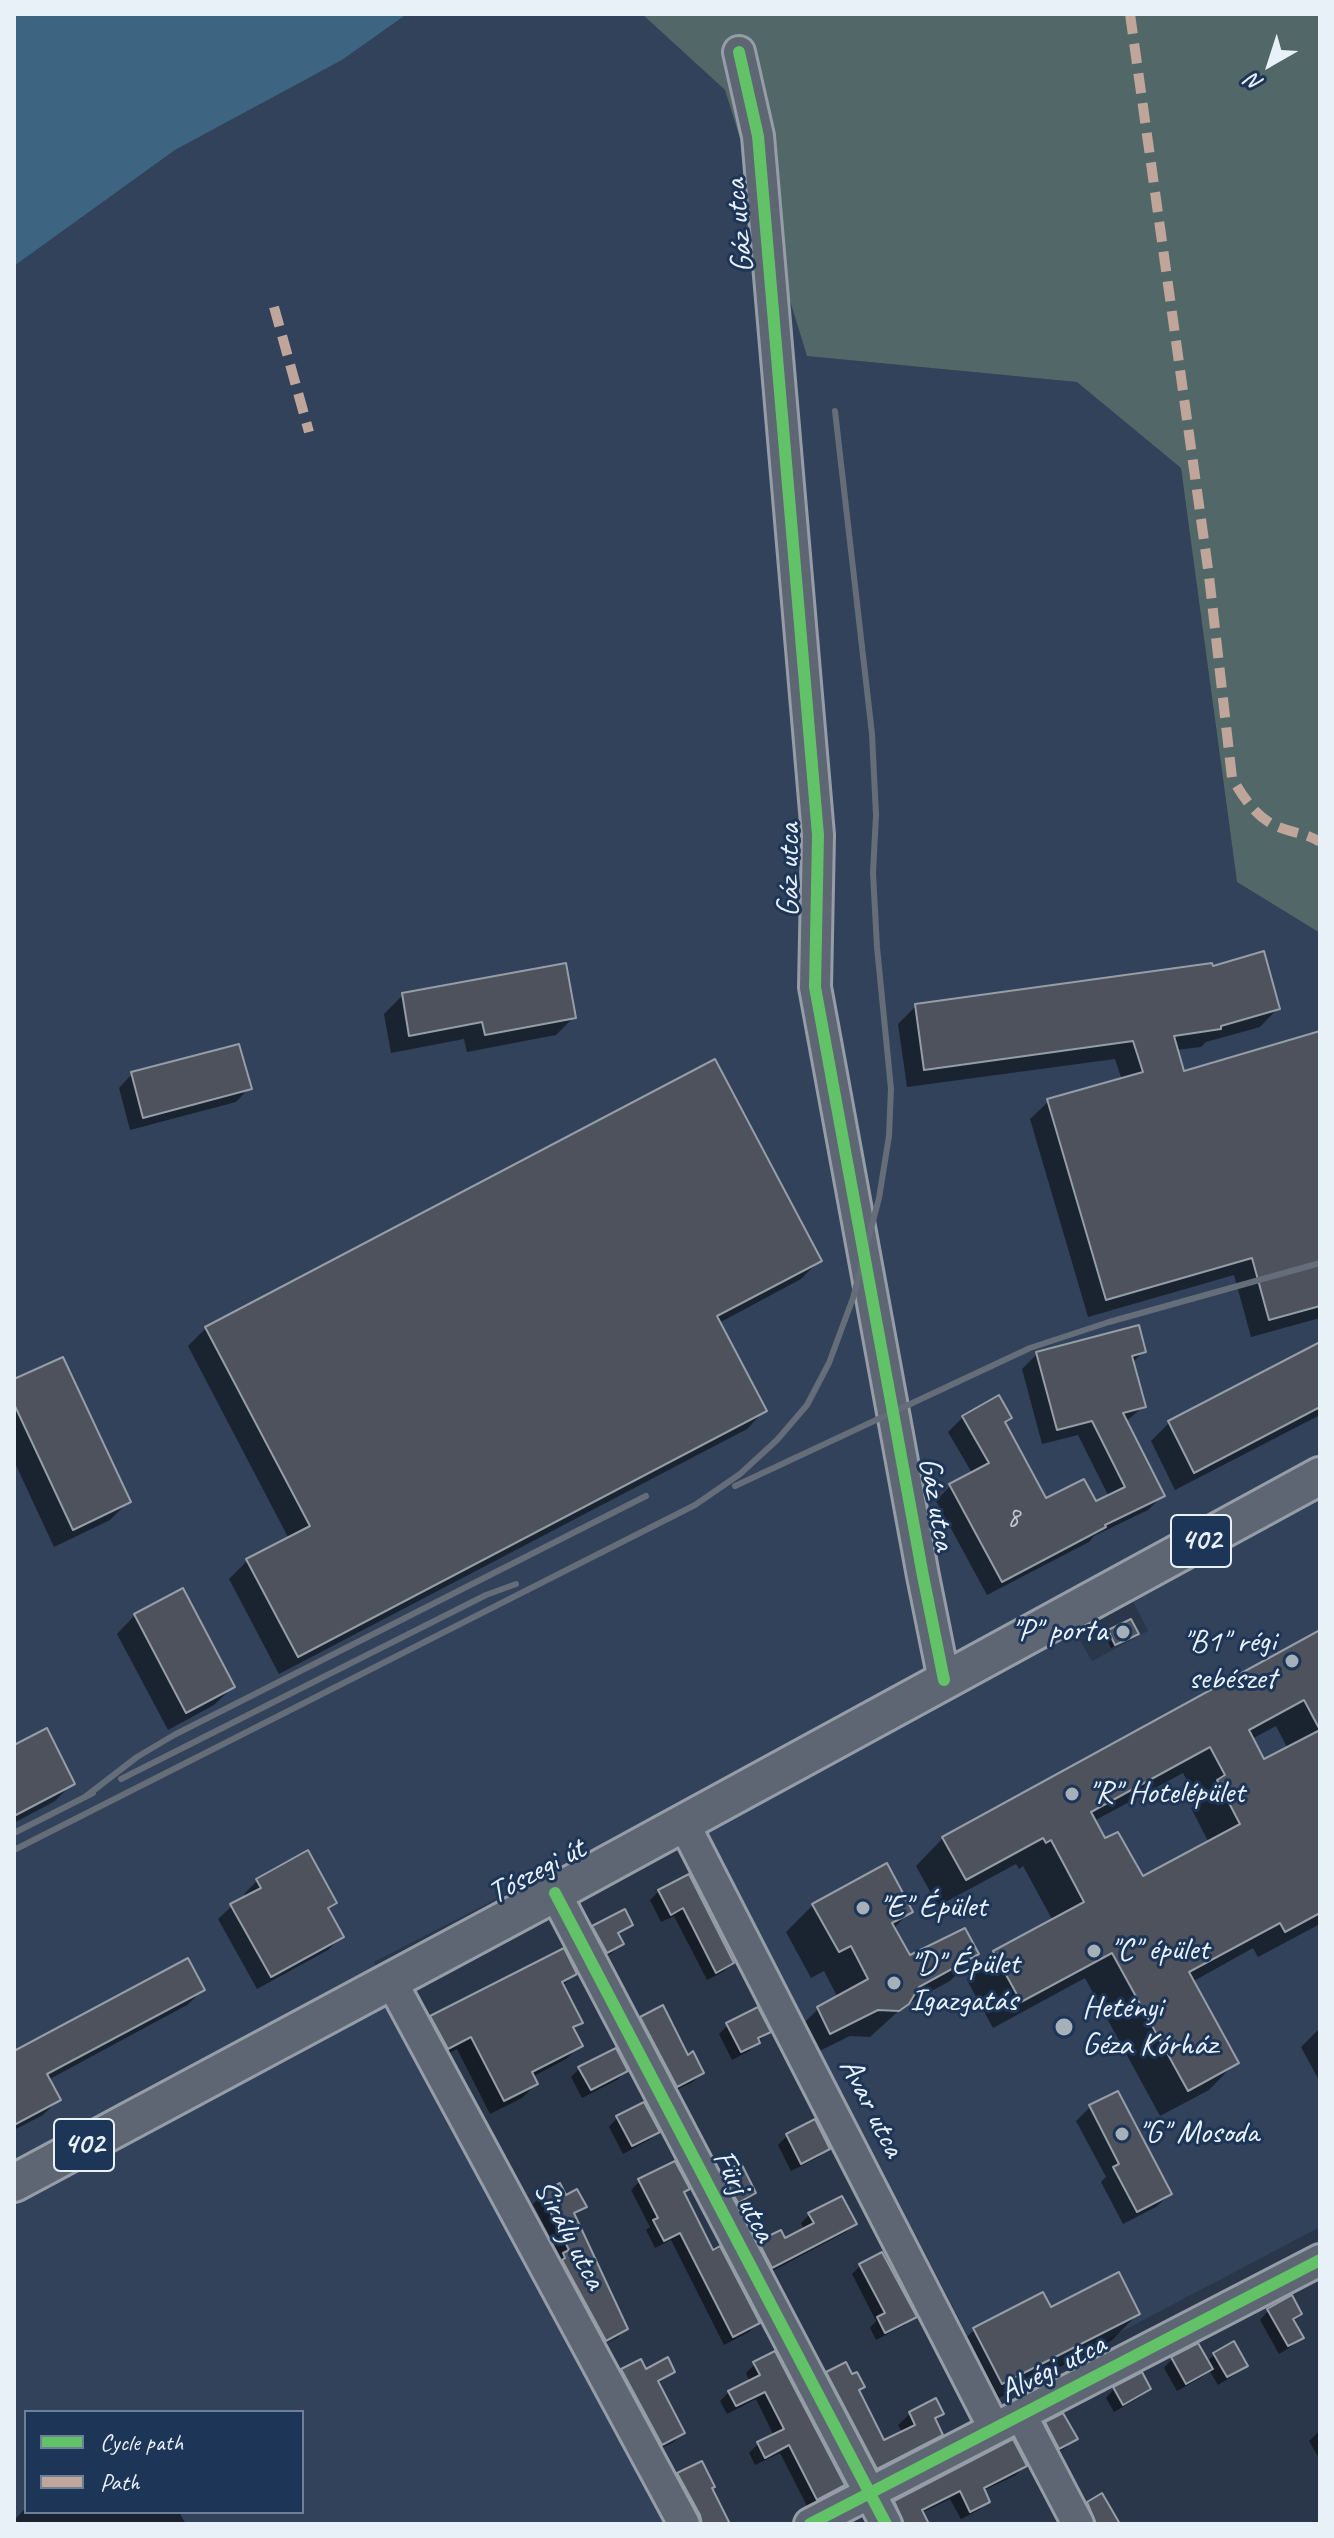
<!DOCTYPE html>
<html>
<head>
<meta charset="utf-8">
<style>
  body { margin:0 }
  #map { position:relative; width:1334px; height:2538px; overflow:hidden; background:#2a374a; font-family:Caveat,sans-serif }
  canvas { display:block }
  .frame { position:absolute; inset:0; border:16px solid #e8f1f8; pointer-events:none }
  .legend { position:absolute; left:24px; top:2410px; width:280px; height:104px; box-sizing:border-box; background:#1d3557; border:2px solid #6e8097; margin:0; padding:10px 14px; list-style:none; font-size:24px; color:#e8f1f8 }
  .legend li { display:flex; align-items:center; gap:16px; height:40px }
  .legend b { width:40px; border:2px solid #6e8097 }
  .north { position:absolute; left:1230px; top:24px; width:80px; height:80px; -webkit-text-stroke:6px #1d3557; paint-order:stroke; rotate:219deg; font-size:22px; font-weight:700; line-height:32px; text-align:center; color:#e8f1f8 }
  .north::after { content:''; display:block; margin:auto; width:28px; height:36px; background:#e8f1f8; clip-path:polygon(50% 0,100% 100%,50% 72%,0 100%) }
</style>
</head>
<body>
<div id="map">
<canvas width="1334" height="2538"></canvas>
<div class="frame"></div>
<ul class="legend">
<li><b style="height:10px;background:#61c268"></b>Cycle path</li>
<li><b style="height:10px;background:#c0a59a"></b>Path</li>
</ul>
<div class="north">N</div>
</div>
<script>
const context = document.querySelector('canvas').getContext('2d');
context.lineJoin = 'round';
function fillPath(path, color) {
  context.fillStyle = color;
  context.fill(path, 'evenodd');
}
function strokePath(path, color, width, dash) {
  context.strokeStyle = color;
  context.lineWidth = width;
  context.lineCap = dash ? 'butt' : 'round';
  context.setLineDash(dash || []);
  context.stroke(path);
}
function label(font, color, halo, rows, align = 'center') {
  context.font = font + ' Caveat,sans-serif';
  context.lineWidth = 6;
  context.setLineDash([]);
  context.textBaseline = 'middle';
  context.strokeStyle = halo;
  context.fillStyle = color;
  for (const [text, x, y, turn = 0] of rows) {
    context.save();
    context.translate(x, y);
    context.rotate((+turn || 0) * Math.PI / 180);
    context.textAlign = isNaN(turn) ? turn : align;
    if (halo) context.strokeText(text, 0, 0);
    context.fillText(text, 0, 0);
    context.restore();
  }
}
const built = new Path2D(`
  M407,14H642L725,90L807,356L1078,382L1181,468L1237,882L1320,933V1464L1079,1597L374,1962L688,2524H14V266L175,150L342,60ZM26,2412H302V2512H26Z
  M1320,1498V2227L999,2396L705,1828L1074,1630L1092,1661L1148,1631L1132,1599Z`);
const green = new Path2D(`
  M642,14H1320V933L1237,882L1181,468L1077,382L807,356L725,90Z`);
const water = new Path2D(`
  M14,14H407L342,60L175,150L14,266Z`);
const shadow = new Path2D(`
  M403,995L574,1017L556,1035L467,1052L464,1039L391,1053L384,1014Z
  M916,1006L1278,1008L1260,1027L1206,1042L1201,1047L1176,1050L1183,1073L1320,1033V1318L1251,1337L1234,1275L1088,1317L1030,1119L1049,1101L1122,1080L1115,1059L907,1087L898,1024Z
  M132,1074L249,1088L236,1102L130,1130L119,1088Z
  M819,1261L801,1279L719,1323L765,1410L747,1429L279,1674L229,1579L247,1561L289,1539L188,1346L206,1328Z
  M1320,1345V1415L1175,1490L1151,1441L1169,1423Z
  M1144,1351L1132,1363L1143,1407L1125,1422L1163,1495L1148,1510L1094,1536L1089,1542L987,1595L936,1501L950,1486L972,1473L948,1432L963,1417L1009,1418L1004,1424L1045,1500L1095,1504L1109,1497L1078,1435L1042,1444L1022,1369L1037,1354Z
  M14,1381L128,1502L110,1520L54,1547L14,1461Z
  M135,1615L233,1687L214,1705L168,1730L117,1634Z
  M1130,1621L1136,1633L1111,1648L1105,1636Z
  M1320,1632V1924L1258,1957L1253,1948L1192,1982L1236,2062L1209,2090L1160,2116L1085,1978L993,2028L967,1980L994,1953L1053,1921L1023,1866L1019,1869L1016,1864L938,1906L916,1866L943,1838ZM1276,1726L1288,1749L1264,1762L1252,1739ZM1183,1773L1198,1801L1191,1808L1209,1843L1142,1879L1104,1841L1094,1821Z
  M14,1747L73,1783L55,1801L14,1823Z
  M688,1876L732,1963L723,1972L707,1980L674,1916L661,1922L650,1900L659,1891Z
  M257,1881L334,1902L327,1910L341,1937L328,1950L257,1989L218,1919L232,1906L246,1898L244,1894Z
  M813,1905L911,1911L893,1929L910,1958L977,1954L950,1981L904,2006L870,2037L850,2036L803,2059L791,2036L818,2009L838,1998L824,1971L811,1978L786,1932Z
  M630,1925L617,1936L621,1944L612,1953L598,1960L585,1936L594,1927Z
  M575,1974L562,1986L580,2022L572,2030L580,2046L566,2059L532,2077L536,2084L522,2098L490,2114L457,2049L434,2061L418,2031L432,2018Z
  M203,1990L187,2005L48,2080L59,2099L43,2115L14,2130V2053Z
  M641,2018L702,2073L693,2082L668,2094L633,2027Z
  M728,2025L768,2032L749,2051L732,2060L719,2034Z
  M1320,2028V2082L1301,2047Z
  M580,2068L626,2071L617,2080L582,2098L571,2077Z
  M1090,2107L1170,2194L1156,2207L1123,2224L1101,2182L1106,2177L1076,2121Z
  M617,2118L658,2132L649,2140L623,2154L609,2127Z
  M814,2122L828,2148L819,2157L791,2171L778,2145L787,2136Z
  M723,2175L754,2193L745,2202L729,2210L715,2183Z
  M640,2181L688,2189L682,2194L712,2253L758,2323L749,2332L724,2345L671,2240L655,2248L646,2230L650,2227L631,2190Z
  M559,2186L565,2197L584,2207L573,2216L626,2329L617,2338L596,2348L555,2263L561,2258L533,2204L542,2195Z
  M810,2214L854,2224L846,2232L763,2276L750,2252L759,2243L784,2240L804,2230L801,2223Z
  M861,2265L914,2316L905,2325L876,2340L870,2328L876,2321L852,2274Z
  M1050,2310L1138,2314L1111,2341L975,2410L947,2357L974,2330Z
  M1268,2311L1300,2313L1292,2321L1301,2337L1292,2346L1279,2354L1260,2320Z
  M1214,2354L1245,2365L1236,2374L1218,2385L1209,2370L1202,2377L1177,2391L1164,2368L1172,2359L1207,2362Z
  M755,2364L843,2485L834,2494L808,2508L780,2453L755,2465L749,2453L758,2444L774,2436L756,2399L727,2414L720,2401L729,2392L750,2382L746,2373Z
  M622,2371L673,2372L658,2384L682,2433L674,2442L653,2452L613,2380Z
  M828,2373L863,2387L858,2392L883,2443L903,2433L898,2425L910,2414L936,2401L942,2413L934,2421L941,2434L929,2446L866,2479L816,2385Z
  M1149,2388L1140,2397L1114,2412L1106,2398L1114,2389Z
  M1046,2424L1075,2438L1067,2447L1050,2457L1038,2433Z
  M1320,2430V2460L1309,2441Z
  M1025,2466L1016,2475L983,2491L988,2502L979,2510L961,2519L950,2499L921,2513L926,2524H892L886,2511L895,2502Z
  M678,2475L710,2489L728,2524H691L670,2484Z
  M1088,2503L1108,2524H1085L1079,2512Z
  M26,2508V2512H179L186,2524H18L15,2519Z`);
const building = new Path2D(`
  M1264,951L1280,1009L1221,1026V1029L1174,1036L1184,1071L1320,1031V1306L1269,1320L1252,1258L1106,1300L1047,1099L1143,1072L1133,1041L924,1070L915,1004L1212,963L1213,966Z
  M566,963L576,1018L485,1035L482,1022L409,1036L402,993Z
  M239,1044L252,1089L143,1118L131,1072Z
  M715,1059L822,1261L717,1316L767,1411L298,1657L246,1559L310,1526L205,1327Z
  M1139,1325L1146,1352L1132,1356L1146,1407L1123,1413L1165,1496L1105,1525L1106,1527L1002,1582L949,1484L989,1463L962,1416L999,1395L1012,1418L1005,1422L1046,1498L1084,1479L1096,1501L1125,1487L1092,1421L1057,1430L1036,1352Z
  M1320,1342V1407L1194,1473L1168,1421Z
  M63,1357L131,1502L73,1530L14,1404V1379Z
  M183,1588L235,1687L186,1713L134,1614Z
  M1131,1619L1139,1634L1115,1645L1108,1630Z
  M1320,1630V1913L1285,1932L1280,1923L1189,1972L1239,2063L1188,2091L1112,1953L1021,2002L993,1951L1084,1902L1051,1840L1046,1843L1043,1838L966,1880L942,1837ZM1304,1700L1320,1730L1264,1759L1249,1730ZM1210,1747L1225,1775L1217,1780L1240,1824L1143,1876L1118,1832L1105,1838L1091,1812Z
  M47,1728L75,1784L14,1816V1745Z
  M308,1850L337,1903L328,1908L344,1937L271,1977L230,1904L261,1888L256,1879Z
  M887,1863L913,1912L892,1923L910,1955L965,1928L979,1954L919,1987L909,2004L899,2011L878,2010L830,2034L817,2007L868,1979L851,1946L839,1952L812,1904Z
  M689,1874L734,1963L716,1973L683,1908L671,1915L658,1890Z
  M625,1909L633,1925L618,1933L624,1944L607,1953L592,1926Z
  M564,1948L577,1974L562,1982L583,2023L573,2027L583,2046L532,2072L538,2084L504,2101L471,2037L448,2049L430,2016Z
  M188,1958L205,1990L47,2074L61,2100L14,2125V2051Z
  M663,2005L688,2055L693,2051L704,2073L677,2087L640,2017Z
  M758,2007L771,2032L758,2038L760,2043L741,2052L726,2023Z
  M616,2048L628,2071L591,2090L578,2067Z
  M1118,2091L1172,2194L1137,2212L1113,2167L1119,2164L1089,2105Z
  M644,2102L660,2132L632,2146L616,2116Z
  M815,2119L830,2149L801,2164L786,2134Z
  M675,2161L690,2189L684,2192L713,2250L720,2246L760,2323L733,2337L680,2233L664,2241L653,2220L658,2218L638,2179Z
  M741,2163L756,2193L738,2203L722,2173Z
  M560,2183L566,2195L577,2189L587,2207L574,2213L628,2329L606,2341L562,2260L565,2258L563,2253L569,2250L541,2193Z
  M842,2196L857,2224L772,2268L758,2241L781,2230L785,2238L814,2223L808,2213Z
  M882,2252L917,2317L885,2333L877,2317L885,2313L859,2264Z
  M1119,2272L1140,2314L1002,2384L973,2328L1043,2292L1051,2307Z
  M1292,2295L1302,2314L1293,2319L1304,2338L1288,2346L1267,2309Z
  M1234,2341L1248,2366L1227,2377L1213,2353Z
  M1198,2343L1213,2369L1186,2384L1171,2357Z
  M775,2351L845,2485L817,2500L789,2445L765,2458L757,2442L784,2429L765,2392L736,2406L728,2391L760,2375L753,2362Z
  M668,2357L675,2372L658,2381L685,2433L662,2445L621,2369L641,2359L646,2369Z
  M846,2362L852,2374L857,2372L865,2387L859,2390L884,2440L915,2425L909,2412L936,2398L944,2414L935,2418L943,2435L877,2469L826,2372Z
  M1142,2372L1151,2389L1123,2405L1113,2387Z
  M1063,2413L1078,2439L1059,2449L1045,2422Z
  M1013,2439L1027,2466L984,2488L990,2502L970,2512L960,2491L922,2510L929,2524H904L894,2501Z
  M702,2461L715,2487L712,2488L730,2524H702L700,2515L677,2473Z
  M1102,2493L1120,2524H1096L1087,2502Z`);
const minor = new Path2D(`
  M739,52L758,136L818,835L815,987L923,1576L944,1680
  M683,1822L994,2428
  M555,1893L886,2524
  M390,1979L684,2524
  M1021,2415L1078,2524
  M810,2524L1320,2260`);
const major = new Path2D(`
  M14,2183L555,1893L1320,1476`);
const rail = new Path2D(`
  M735,1486L1030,1348L1109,1322L1320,1263
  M121,1779L486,1595L516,1584
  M85,1797L137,1757L174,1735L646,1496
  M14,1833L93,1793
  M14,1850L695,1505L740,1474L777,1440L807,1405L829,1363L853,1298L879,1198L889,1136L891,1089L877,947L873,873L876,815L872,734L835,411`);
const quiet = new Path2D(`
  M1130,14L1209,576L1232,778C1243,797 1256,817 1276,826C1291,833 1307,833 1320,842
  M274,307L309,432`);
const cycleway = new Path2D(`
  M739,52L758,136L818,835L815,987L923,1576L944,1680
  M555,1893L886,2524
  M810,2524L1320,2260`);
const markers = [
  [1123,1632,8,"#a6b0bb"],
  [1292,1661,8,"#a6b0bb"],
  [1072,1794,8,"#a6b0bb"],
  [863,1908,8,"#a6b0bb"],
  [1094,1951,8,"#a6b0bb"],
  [894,1983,8,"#a6b0bb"],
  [1064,2027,10,"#a6b0bb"],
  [1122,2134,8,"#a6b0bb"]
];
const numberNames = [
  ["8",1013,1519]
];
const shields = [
  [1201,1541,60],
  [84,2145,60]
];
const shieldNames = [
  ["402",1201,1541],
  ["402",84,2145]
];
const streetNames = [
  ["Gáz utca",740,226,-95],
  ["Gáz utca",790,870,-90],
  ["Gáz utca",936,1504,80],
  ["Tószegi út",537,1872,-28],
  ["Avar utca",871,2108,63],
  ["Fürj utca",743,2196,62],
  ["Sirály utca",569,2235,62],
  ["Alvégi utca",1053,2369,-27]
];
const poiNames = [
  ["\"P\" porta",1107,1632,"right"],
  ["\"B1\" régi",1276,1643,"right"],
  ["sebészet",1276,1680,"right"],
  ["\"R\" Hotelépület",1088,1794],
  ["\"E\" Épület",879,1908],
  ["\"C\" épület",1110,1951],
  ["\"D\" Épület",910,1965],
  ["Igazgatás",910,2002],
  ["Hetényi",1082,2009],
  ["Géza Kórház",1082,2046],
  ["\"G\" Mosoda",1138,2134]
];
fillPath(built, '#32425b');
fillPath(green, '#526868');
fillPath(water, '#3d6481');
fillPath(shadow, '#0007');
fillPath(building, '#4d525d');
strokePath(building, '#959da7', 2);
strokePath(minor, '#959da7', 36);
strokePath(major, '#959da7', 42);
strokePath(minor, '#5d6672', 30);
strokePath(major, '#5d6672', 36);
strokePath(rail, '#656d78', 6);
strokePath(quiet, '#c0a59a', 10, [20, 10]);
strokePath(cycleway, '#61c268', 12);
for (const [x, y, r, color] of markers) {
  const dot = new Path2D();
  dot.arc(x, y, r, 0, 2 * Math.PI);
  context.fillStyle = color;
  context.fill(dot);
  strokePath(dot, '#1d3557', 3);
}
label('28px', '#c1c9d1', null, numberNames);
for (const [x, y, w] of shields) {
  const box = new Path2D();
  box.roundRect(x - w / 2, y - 26, w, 52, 6);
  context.fillStyle = '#1d3557';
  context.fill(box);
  strokePath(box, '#e8f1f8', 2);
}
label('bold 30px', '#e8f1f8', null, shieldNames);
label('32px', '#e8f1f8', '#1d3557', streetNames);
label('32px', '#e8f1f8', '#1d3557', poiNames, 'left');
</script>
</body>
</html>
